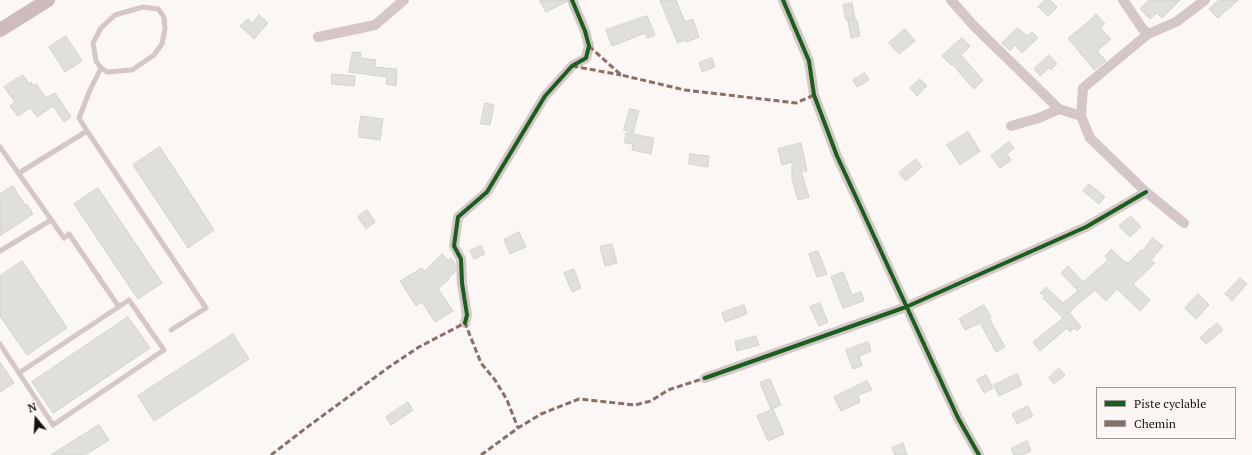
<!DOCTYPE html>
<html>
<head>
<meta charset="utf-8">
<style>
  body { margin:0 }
  #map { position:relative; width:1252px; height:455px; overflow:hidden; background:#faf7f4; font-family:"PT Serif",serif }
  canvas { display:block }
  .legend { position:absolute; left:1096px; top:387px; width:140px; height:52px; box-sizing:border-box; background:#fcf6f2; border:1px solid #a09b98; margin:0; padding:5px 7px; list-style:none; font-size:12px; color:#151311 }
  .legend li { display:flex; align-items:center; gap:8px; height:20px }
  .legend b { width:20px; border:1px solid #a09b98 }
  .north { position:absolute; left:16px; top:399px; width:40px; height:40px; -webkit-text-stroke:3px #fcf6f2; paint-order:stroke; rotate:342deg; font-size:11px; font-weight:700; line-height:16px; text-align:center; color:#151311 }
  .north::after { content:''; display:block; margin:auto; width:14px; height:18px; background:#151311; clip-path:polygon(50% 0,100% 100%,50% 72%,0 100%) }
</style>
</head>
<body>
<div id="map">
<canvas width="1252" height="455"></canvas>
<ul class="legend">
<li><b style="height:5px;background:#1b5e20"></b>Piste cyclable</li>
<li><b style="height:5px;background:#8d6e63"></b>Chemin</li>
</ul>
<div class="north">N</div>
</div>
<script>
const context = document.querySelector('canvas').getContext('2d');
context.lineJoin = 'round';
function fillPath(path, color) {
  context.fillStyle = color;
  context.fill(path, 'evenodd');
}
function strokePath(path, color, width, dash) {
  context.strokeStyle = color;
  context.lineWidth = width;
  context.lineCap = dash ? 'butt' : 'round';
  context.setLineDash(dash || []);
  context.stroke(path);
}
const building = new Path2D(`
  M540,0H566V2L546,12Z
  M660,0H676L685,22L693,19L699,37L686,42L685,40L678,43Z
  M1045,0H1050L1057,7L1048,16L1038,7Z
  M1149,0H1180L1162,18L1157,13L1150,19L1140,9Z
  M1219,0H1238L1218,18L1209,9Z
  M852,3L855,19L846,20L843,5Z
  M1096,14L1105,24L1100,28L1111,39L1097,51L1106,61L1094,70L1068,38L1087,23Z
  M259,15L268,23L254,39L240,26L248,19L252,23Z
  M647,16L655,35L647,38L645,33L612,46L606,30Z
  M857,20L860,36L851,38L848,21Z
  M1018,28L1027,36L1032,32L1038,38L1022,53L1015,45L1010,51L1002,43Z
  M905,29L915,41L899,54L889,43Z
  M66,36L82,61L65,72L49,47Z
  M962,38L970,46L961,55L983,80L974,89L952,64L951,65L942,56Z
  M353,52L361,53L360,58L376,60L375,67L397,69L396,86L386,84L387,77L349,72Z
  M1049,55L1057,64L1051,70L1049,68L1040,76L1034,69Z
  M712,58L715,67L702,72L699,63Z
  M865,73L869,80L857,87L853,80Z
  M332,74L355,76L354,86L332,84Z
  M23,75L29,84L31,82L33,86L36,84L46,98L55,93L71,117L64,122L53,106L37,117L30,108L18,116L10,106L15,102L4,87Z
  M920,79L927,86L917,96L910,88Z
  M485,103L494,105L490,125L481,124Z
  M630,109L639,111L633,133L624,130Z
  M361,116L383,119L380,140L359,137Z
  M968,132L980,151L960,165L947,145Z
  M626,133L654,138L651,154L632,150L633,144L625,143Z
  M1009,142L1014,148L1007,154L1011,160L1000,168L991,156Z
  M801,143L807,171H801L809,197L798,200L792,179V162L782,165L778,149Z
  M160,147L214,230L188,248L133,165Z
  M690,154L709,156L708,167L689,164Z
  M916,159L922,167L906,181L899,173Z
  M1089,184L1105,197L1099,204L1083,191Z
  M13,186L25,205L27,204L33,214L0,236V194Z
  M98,188L162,283L138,299L74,204Z
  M367,210L375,222L366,229L358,217Z
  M1131,216L1141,227L1130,237L1119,226Z
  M519,232L526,247L510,254L504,240Z
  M1153,238L1163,246L1151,260L1155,263L1133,284L1150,300L1140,311L1117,289L1106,301L1095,290L1069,312L1081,327L1077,331L1074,328L1070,332L1067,328L1040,351L1033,342L1063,318L1043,298L1045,296L1040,293L1046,287L1063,303L1078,291L1061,273L1068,266L1083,282L1108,260L1105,256L1111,249L1126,263L1127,262L1128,263L1141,250L1142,251Z
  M612,244L617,263L605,266L600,247Z
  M481,246L485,254L474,259L470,251Z
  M818,251L827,274L817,277L809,254Z
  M442,254L448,260L451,258L455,263V272L448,278L449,279L438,289L453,311L435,322L422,302L416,306L400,281L422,268L424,271L429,267Z
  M22,261L67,328L27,355L0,316V276Z
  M574,269L581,288L572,292L564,273Z
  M843,272L852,295L861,292L864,301L843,308L831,277Z
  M1240,278L1247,284L1232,301L1225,294Z
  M1198,294L1209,305L1196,319L1185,308Z
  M820,303L828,322L819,326L810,307Z
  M744,305L747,314L725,322L722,313Z
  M984,305L991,317L989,318L1005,347L996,352L980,323L965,330L959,319Z
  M128,317L150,348L53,413L32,382Z
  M1217,323L1223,330L1206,344L1200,338Z
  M233,334L249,359L154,421L138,396Z
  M756,336L759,345L737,351L735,342Z
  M868,342L871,351L859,356L862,366L853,369L846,350Z
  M0,362L14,383L0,392Z
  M1059,368L1065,375L1054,384L1049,378Z
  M1017,374L1022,385L999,396L994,385Z
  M986,375L993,388L984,393L977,380Z
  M770,379L781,405L771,409L760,383Z
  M867,381L872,390L858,395L860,402L841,411L834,397Z
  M408,402L413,410L391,425L386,417Z
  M1028,406L1033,416L1017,424L1012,414Z
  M773,409L784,434L768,441L757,416Z
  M99,425L109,440L85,455H51Z
  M1027,441L1031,451L1022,455H1014L1011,449Z
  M903,443L907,455H895L892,448Z`);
const lane = new Path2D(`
  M143,7L158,9L164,17L165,29L162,44L154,55L132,70L107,72L101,68L96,61L93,43L101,28L115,15Z
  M87,131L79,118L90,90L101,68
  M0,147L64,238L69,234L119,307
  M19,173L87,131L206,308L171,330
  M0,251L51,220
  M129,300L164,350L53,425L19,373Z
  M0,344L19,373`);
const street = new Path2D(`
  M783,0L809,61L814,95L837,156L958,418L979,455
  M951,0L974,26L1059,109
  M1123,0L1142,28L1148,34
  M318,37L375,25L404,0
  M1081,116L1090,138L1146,192L1184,223
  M1011,126L1039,118L1059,109L1081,116L1083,88L1148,34L1176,22L1205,0
  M465,323L467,315L462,283L461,259L454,246L458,217L487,192L545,96L572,66L586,58L589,46L585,31L572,0
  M705,378L906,307L1086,227L1146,192`);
const secondary = new Path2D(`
  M0,30L48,0`);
const quiet = new Path2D(`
  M589,46L621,75L685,90L796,103L814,95
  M572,66L621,75
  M271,455L306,428L389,367L419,347L465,323L481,363L495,380L507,400L518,428
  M481,455L518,428L541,414L579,399L635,405L651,401L668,390L705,378`);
const cycleway = new Path2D(`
  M783,0L809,61L814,95L837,156L958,418L979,455
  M465,323L467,315L462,283L461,259L454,246L458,217L487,192L545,96L572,66L586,58L589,46L585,31L572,0
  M705,378L906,307L1086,227L1146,192`);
fillPath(building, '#e1dfdc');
strokePath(building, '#d4d2cf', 1);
strokePath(lane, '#d5c7c7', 5);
strokePath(street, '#d5c7c7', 10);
strokePath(secondary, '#cebcbd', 14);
strokePath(quiet, '#8d6e63', 3, [6, 3]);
strokePath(cycleway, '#1b5e20', 4);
</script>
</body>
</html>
